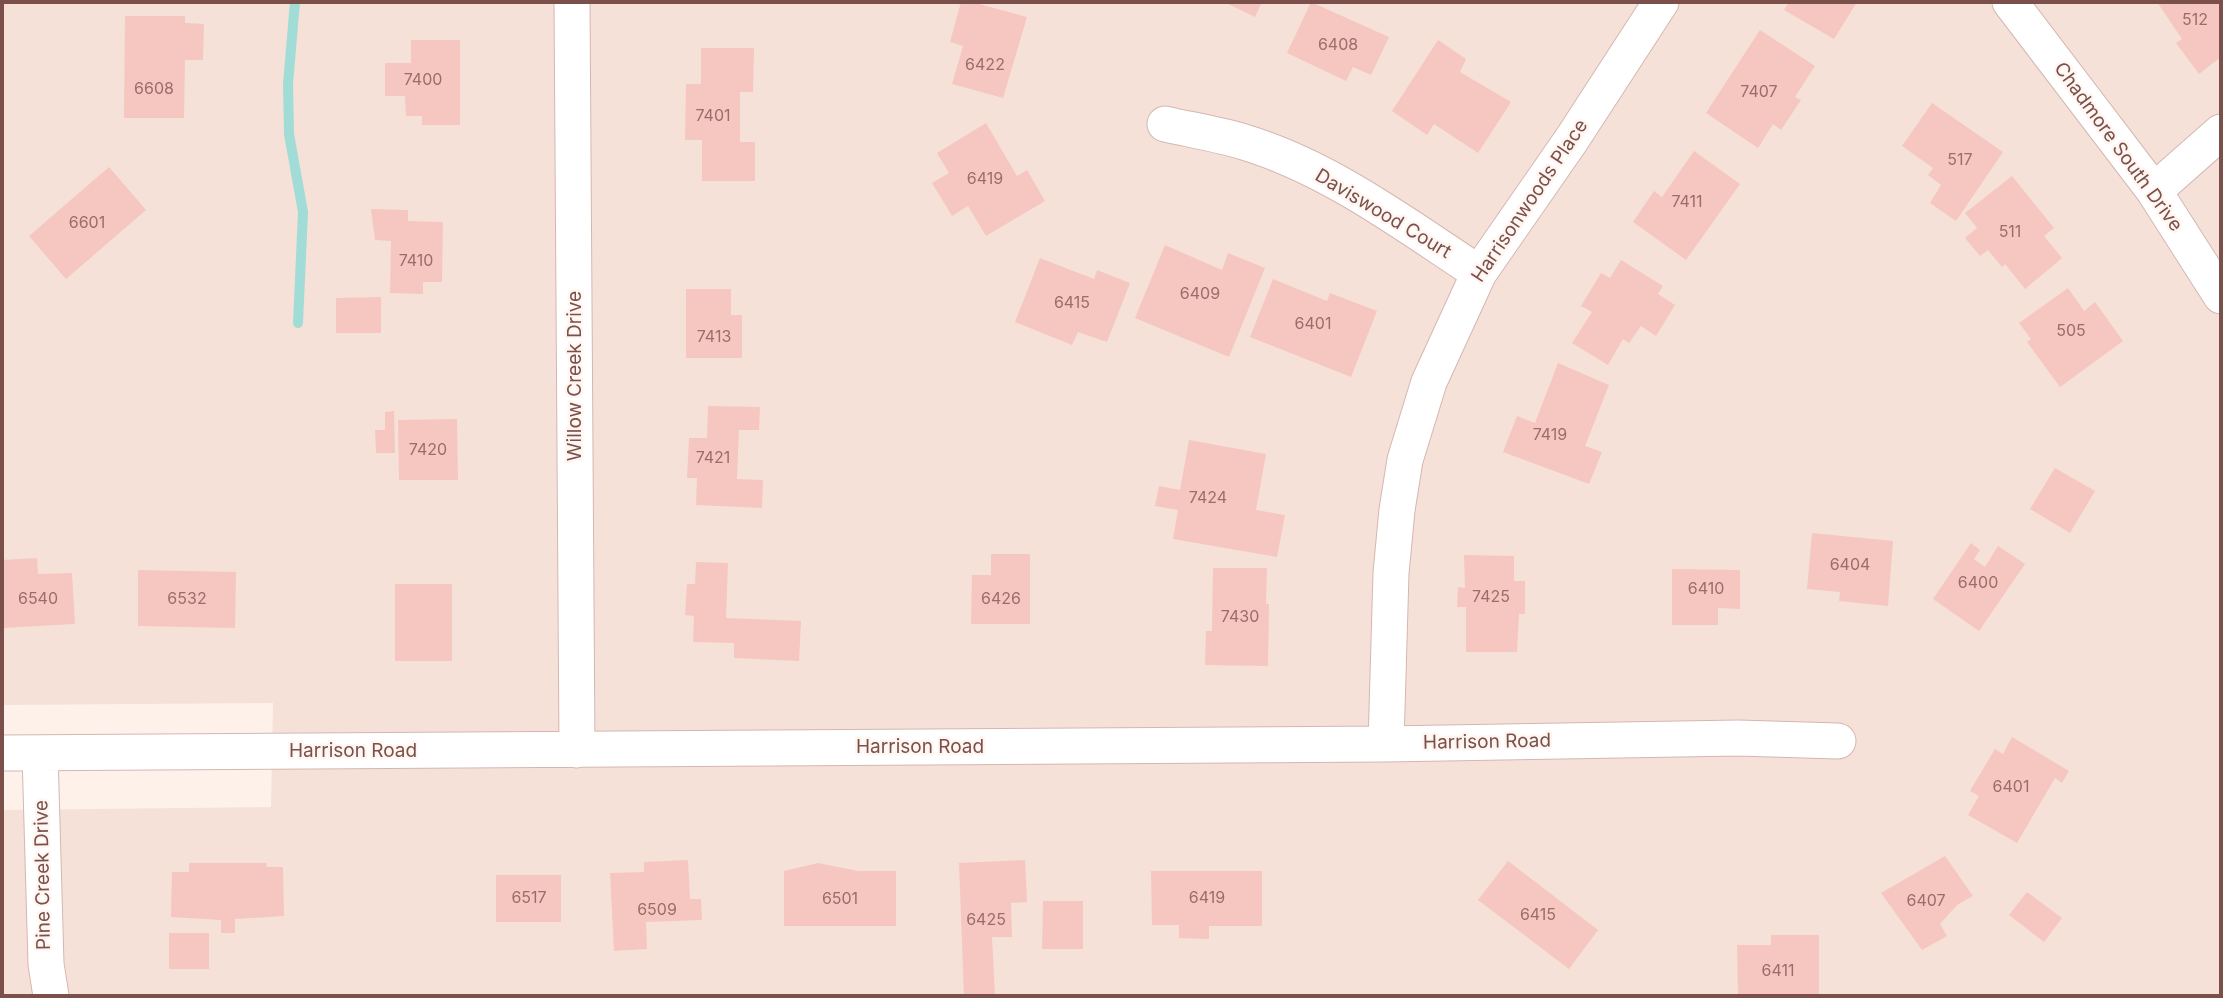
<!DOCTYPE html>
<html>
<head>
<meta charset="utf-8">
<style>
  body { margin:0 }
  #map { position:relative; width:2223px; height:998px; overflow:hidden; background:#fef1ea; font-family:Inter,sans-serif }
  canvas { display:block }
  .frame { position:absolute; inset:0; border:4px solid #7b504b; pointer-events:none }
</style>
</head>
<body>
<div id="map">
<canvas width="2223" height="998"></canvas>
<div class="frame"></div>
</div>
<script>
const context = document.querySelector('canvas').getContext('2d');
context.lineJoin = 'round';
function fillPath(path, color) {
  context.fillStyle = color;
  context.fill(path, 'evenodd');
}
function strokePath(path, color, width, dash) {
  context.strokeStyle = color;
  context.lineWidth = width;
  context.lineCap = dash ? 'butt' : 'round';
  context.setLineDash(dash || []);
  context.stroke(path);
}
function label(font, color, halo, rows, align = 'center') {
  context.font = font + ' Inter,sans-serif';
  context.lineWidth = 5;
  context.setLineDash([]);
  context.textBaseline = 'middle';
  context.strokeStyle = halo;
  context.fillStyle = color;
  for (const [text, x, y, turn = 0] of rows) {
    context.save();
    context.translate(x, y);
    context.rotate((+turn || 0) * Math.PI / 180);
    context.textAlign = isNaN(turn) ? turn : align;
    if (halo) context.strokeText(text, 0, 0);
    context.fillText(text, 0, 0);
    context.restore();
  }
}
const residential = new Path2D(`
  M2,2H2221V996H2V810L271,807L273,703L2,705Z`);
const stream = new Path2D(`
  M295,2L288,84L289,134L303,212L298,323`);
const building = new Path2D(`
  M961,2H972L1027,17L1003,98L952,84L963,46L950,42Z
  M1224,2H1262L1255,17Z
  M1311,2L1389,37L1371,75L1353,67L1346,81L1287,53Z
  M1789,2H1857L1834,39L1784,10Z
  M2157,2H2221V57L2199,74L2176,43L2182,39Z
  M125,16H185V23L204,24L203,60H185L184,118H124Z
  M1760,30L1815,66L1795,97L1801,100L1781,130L1773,124L1758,148L1706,113Z
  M411,40H460V125H422V116H406L405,96H385V63H411Z
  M1438,40L1466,59L1460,72L1511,102L1478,153L1434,124L1427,135L1392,111Z
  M701,48H754L753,92H740V142H755V181H702V140H685L686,84H701Z
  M1932,103L2003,152L1956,221L1930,203L1941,185L1928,175L1933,168L1902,146Z
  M986,123L1017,176L1027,170L1045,201L986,236L968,206L952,216L932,183L949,173L937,153Z
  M1694,151L1740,184L1686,260L1633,222L1654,191L1662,197Z
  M109,167L146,210L66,279L29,236Z
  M2012,176L2054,228L2044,236L2062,258L2025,289L2005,264L2002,267L1988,250L1980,256L1965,238L1977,228L1965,213Z
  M371,209L408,210V221L443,222L442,282H423V294L390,293L391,241L375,240Z
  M1165,245L1222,270L1228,253L1265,268L1229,357L1135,318Z
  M1040,258L1094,279L1097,270L1130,283L1107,342L1078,332L1072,345L1015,322Z
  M1621,260L1663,286L1658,294L1675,305L1656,336L1641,326L1629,343L1623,339L1608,365L1572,343L1592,312L1581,306L1601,273L1610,278Z
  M1273,279L1327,301L1330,293L1377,311L1351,377L1250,337Z
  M2068,288L2084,311L2095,302L2123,341L2060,387L2027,342L2031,339L2019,323Z
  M686,289H731V315H742V358H686Z
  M381,297V333H336V298Z
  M1558,363L1609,385L1585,446L1602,452L1589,484L1503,452L1517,416L1535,423Z
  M708,406L760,407L759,430H739L737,479L763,480L762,508L696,505L697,478H687L689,438H707Z
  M394,411L395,453H376L375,430H385V412Z
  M457,419L458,480H399L398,420Z
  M1189,440L1266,454L1256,510L1285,515L1277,557L1173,539L1178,510L1155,506L1159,486L1180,490Z
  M2055,468L2095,491L2070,533L2030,509Z
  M1812,533L1893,541L1888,606L1839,601L1840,592L1807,589Z
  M1971,543L1980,550L1974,559L1985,567L1998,546L2025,564L1979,631L1933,599Z
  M991,554H1030V624H971L972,575H991Z
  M1464,555L1514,556V581H1525V614H1519L1517,652H1466V607H1457L1458,587L1465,588Z
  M37,558L38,574L72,573L75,624L2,628V560Z
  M696,562L728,563L726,618L801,621L799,661L734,658V643L693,642L694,616L685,615L687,584H695Z
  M1213,568H1267L1266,604H1269L1268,666L1205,665L1206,631H1212Z
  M1672,569L1740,570V609L1718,608V625H1672Z
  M138,570L236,572L235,628L138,626Z
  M395,584H452V661H395Z
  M2012,737L2069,771L2062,783L2055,778L2017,843L1968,815L1979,796L1970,791L1995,749L2003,754Z
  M1945,856L1973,896L1957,905L1940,924L1947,936L1922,950L1881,893Z
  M688,860L690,899H701L702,920L646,922L647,949L614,951L610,873L644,872V862Z
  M1025,860L1027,902L1011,903L1012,937H992L995,996H964L959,863Z
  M1508,861L1598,930L1569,969L1478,900Z
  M189,863H267L266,867H283L284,916L235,919V933H221V920L171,917L172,872H189Z
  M818,863L858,871H896V926H784V871Z
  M1151,871H1262V926H1209V939L1179,938V925H1152Z
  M496,875H561V922H496Z
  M2027,892L2062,918L2044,942L2009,915Z
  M1043,901H1083V949H1042Z
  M169,933H209V969H169Z
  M1771,935H1819V996H1738L1737,945H1771Z`);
const minor = new Path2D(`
  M572,2L577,750
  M2010,2L2154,191L2221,296
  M1165,124C1191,130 1218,134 1244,142C1330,168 1404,224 1479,273
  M2154,191L2221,132
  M1386,744L1391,573L1397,510L1405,460L1429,382L1479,273L1572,139L1661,2
  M2,753L1386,744L1738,738L1838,741
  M40,753L46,964L51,996`);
const numberNames = [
  ["512",2195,20],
  ["6408",1338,45],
  ["6422",985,65],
  ["7400",423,80],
  ["6608",154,89],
  ["7407",1759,92],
  ["7401",713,116],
  ["517",1960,160],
  ["6419",985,179],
  ["7411",1687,202],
  ["6601",87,223],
  ["511",2010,232],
  ["7410",416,261],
  ["6409",1200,294],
  ["6415",1072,303],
  ["6401",1313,324],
  ["505",2071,331],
  ["7413",714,337],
  ["7419",1550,435],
  ["7420",428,450],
  ["7421",713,458],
  ["7424",1208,498],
  ["6404",1850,565],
  ["6400",1978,583],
  ["6410",1706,589],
  ["7425",1491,597],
  ["6540",38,599],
  ["6532",187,599],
  ["6426",1001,599],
  ["7430",1240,617],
  ["6401",2011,787],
  ["6517",529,898],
  ["6419",1207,898],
  ["6501",840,899],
  ["6407",1926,901],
  ["6509",657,910],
  ["6415",1538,915],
  ["6425",986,920],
  ["6411",1778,971]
];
const streetNames = [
  ["Chadmore South Drive",2118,147,54],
  ["Harrisonwoods Place",1530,201,-56],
  ["Daviswood Court",1383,214,31],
  ["Willow Creek Drive",575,376,-90],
  ["Harrison Road",1487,742,-1],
  ["Harrison Road",920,747],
  ["Harrison Road",353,751],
  ["Pine Creek Drive",43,875,-91]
];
fillPath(residential, '#f6e1d8');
strokePath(stream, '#a2dcd6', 10);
fillPath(building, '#f5c7c0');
strokePath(minor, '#d4b7b1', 37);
strokePath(minor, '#fff', 35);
label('16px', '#9a6e68', null, numberNames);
label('19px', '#7b504b', '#fff6f2', streetNames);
</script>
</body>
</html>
